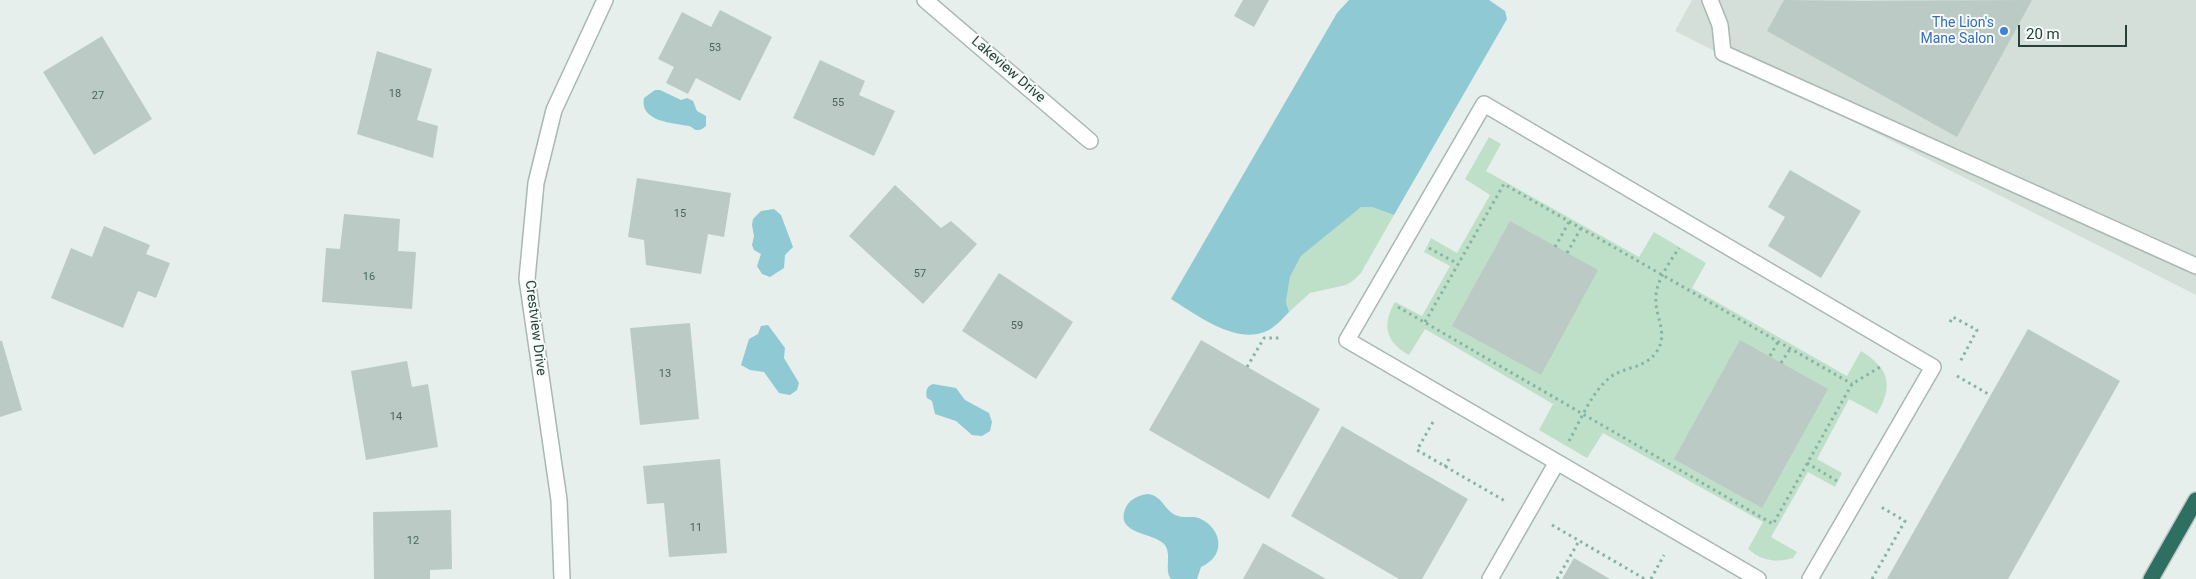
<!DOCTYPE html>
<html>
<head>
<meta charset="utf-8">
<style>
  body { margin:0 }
  #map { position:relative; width:2196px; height:579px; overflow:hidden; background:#e6efeb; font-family:Roboto,sans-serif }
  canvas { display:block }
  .scale { position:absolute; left:2018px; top:25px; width:109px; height:22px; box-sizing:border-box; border:2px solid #24423a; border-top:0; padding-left:6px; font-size:15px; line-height:18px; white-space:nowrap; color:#24423a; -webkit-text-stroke:4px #f7fbf9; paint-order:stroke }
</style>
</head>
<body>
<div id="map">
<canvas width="2196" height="579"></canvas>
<div class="scale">20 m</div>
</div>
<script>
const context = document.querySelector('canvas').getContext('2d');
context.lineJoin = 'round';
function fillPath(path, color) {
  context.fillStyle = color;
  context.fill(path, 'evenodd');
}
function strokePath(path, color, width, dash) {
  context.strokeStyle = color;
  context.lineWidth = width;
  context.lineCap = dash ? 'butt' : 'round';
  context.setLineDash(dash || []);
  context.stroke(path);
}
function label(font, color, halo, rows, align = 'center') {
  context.font = font + ' Roboto,sans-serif';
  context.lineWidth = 4;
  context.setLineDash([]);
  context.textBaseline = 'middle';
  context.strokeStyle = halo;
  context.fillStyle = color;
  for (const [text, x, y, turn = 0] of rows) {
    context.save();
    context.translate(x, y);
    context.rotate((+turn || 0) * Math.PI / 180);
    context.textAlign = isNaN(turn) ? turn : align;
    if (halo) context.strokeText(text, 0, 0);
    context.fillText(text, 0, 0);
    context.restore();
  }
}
const built = new Path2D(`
  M1692,0H2196V295L1675,31Z`);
const green = new Path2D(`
  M1489,137L1501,144L1486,171L1639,257L1654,232L1706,263L1692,288L1847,376L1861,351C1889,368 1894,385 1877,414L1849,399L1817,459L1842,473L1835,487L1808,472L1771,537L1797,552L1793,558C1776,563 1762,561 1748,549L1763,522L1603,433L1587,458L1539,430L1553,404L1425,329L1409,355C1385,342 1382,324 1395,302L1422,316L1450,266L1424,252L1431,238L1457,253L1490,195L1465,179Z
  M1361,206L1372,207L1394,215L1361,273L1354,280L1346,285L1310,293L1289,312L1286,302L1290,277L1301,256Z`);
const water = new Path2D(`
  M1349,0H1489L1505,11L1507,19L1394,215L1372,207H1361L1301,256L1290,277L1286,302L1289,312C1284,317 1278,324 1272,328C1241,349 1197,315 1171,299L1337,13Z
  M655,90H660L681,100L687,98L693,101L697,111L706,116V126C703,128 703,129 699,130C694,131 693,127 689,126C674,123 639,122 644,98Z
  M774,209L781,215L793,247L785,255L784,268L770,277L762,274L757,266L761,254L754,250L752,245L754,236L752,225L753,219L761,211Z
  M768,325L785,348L784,358L799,383L797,390L790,395L779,393L764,372L750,370L741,365L749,339L758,334L761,326Z
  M933,384L956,388L965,400L989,413L992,422L990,431L982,436L972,435L956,421L935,414L932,401L927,398C925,391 927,386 933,384Z
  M1148,494C1161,496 1162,505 1172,513C1179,518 1186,517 1194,517C1208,519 1221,534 1218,548C1216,558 1209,563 1201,567L1197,579H1171C1164,570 1172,556 1165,545C1155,532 1113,535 1126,507C1130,499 1139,495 1148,494Z`);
const building = new Path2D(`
  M1243,0H1269L1254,27L1234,16Z
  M1784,0L1859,1L2032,0L1957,137L1767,31Z
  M720,10L772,37L740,101L696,78L688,94L666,83L674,67L658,59L682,12L711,27Z
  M102,36L152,119L94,155L43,72Z
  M377,51L432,69L417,120L438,126L433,158L357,134Z
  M820,60L865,81L859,95L895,111L874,156L793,118Z
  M1790,170L1861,211L1821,278L1768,246L1785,217L1768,207Z
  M637,178L731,193L724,237L708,234L701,274L646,265L644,240L628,237Z
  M895,185L941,228L951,221L977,244L923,304L849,236Z
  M344,214L400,219L398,251L416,252L412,309L322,302L326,248L340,249Z
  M1510,221L1598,270L1541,375L1452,326Z
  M104,226L150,245L146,254L170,263L156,298L138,291L123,328L51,298L71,248L92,257Z
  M999,273L1073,322L1036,379L962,331Z
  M690,323L699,419L640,425L630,328Z
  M2028,329L2120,381L2008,579H1887Z
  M1201,340L1320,409L1269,499L1149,430Z
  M1740,340L1828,389L1762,508L1674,459Z
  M0,341H2L22,410L0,417Z
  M407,361L412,387L428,384L438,447L366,460L351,371Z
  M1342,426L1468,499L1422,579H1399L1291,516Z
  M720,459L727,553L669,557L664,503L647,504L643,466Z
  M451,510L452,569L430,570V579H374L373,512Z
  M1263,543L1326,579H1243Z
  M1574,558L1610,579H1562Z`);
const path = new Path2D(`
  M1555,247L1569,222
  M1429,248L1458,264
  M1567,253L1581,228
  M1398,307L1773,524L1852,384L1880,367
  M1425,322L1504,184L1852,384
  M1950,322L1953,317L1977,330L1960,362
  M1770,356L1778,342
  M1781,363L1790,349
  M1247,367L1264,338H1279
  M1957,376L1990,395
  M1433,422L1417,450L1505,501
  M1569,441C1580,421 1591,394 1608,379C1622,366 1645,370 1657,351C1669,332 1654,316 1656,296C1657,279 1670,262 1679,248
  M1807,463L1837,481
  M1445,467L1449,459
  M1552,525L1645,579
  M1557,579L1579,541
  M1651,579L1664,555
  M1872,579L1905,521L1881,507`);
const minor = new Path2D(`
  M925,0L1090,141
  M1710,0L1720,25L1723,53L2196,266
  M562,579L559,500L527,279L536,183L554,110L605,0
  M1490,579L1557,462
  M1758,579L1347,340L1484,104L1933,367L1810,579`);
const highway = new Path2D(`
  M2151,579L2196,500`);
const markers = [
  [2004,31,5,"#3f7fe0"]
];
const numberNames = [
  ["53",715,48],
  ["18",395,94],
  ["27",98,96],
  ["55",838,103],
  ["15",680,214],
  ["57",920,274],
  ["16",369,277],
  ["59",1017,326],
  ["13",665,374],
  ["14",396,417],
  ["11",696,528],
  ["12",413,541]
];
const shopNames = [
  ["The Lion's",1994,23],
  ["Mane Salon",1994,39]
];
const streetNames = [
  ["Lakeview Drive",1008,70,41],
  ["Crestview Drive",535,328,83]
];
fillPath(built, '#d4dfda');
fillPath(green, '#bfe0c8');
fillPath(water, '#8ec9d4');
fillPath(building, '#bbcac4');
strokePath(minor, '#a8b8b2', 18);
strokePath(highway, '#c2cac8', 18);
strokePath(path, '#86b3a5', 3, [2.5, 4]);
strokePath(minor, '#fff', 15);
strokePath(highway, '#2f6f62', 15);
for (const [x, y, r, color] of markers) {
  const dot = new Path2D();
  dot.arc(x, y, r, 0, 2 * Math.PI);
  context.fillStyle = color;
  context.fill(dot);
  strokePath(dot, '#f7fbf9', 2);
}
label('11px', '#4a645c', null, numberNames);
label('14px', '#366cbe', '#f7fbf9', shopNames, 'right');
label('14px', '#24423a', '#f7fbf9', streetNames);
</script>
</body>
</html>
